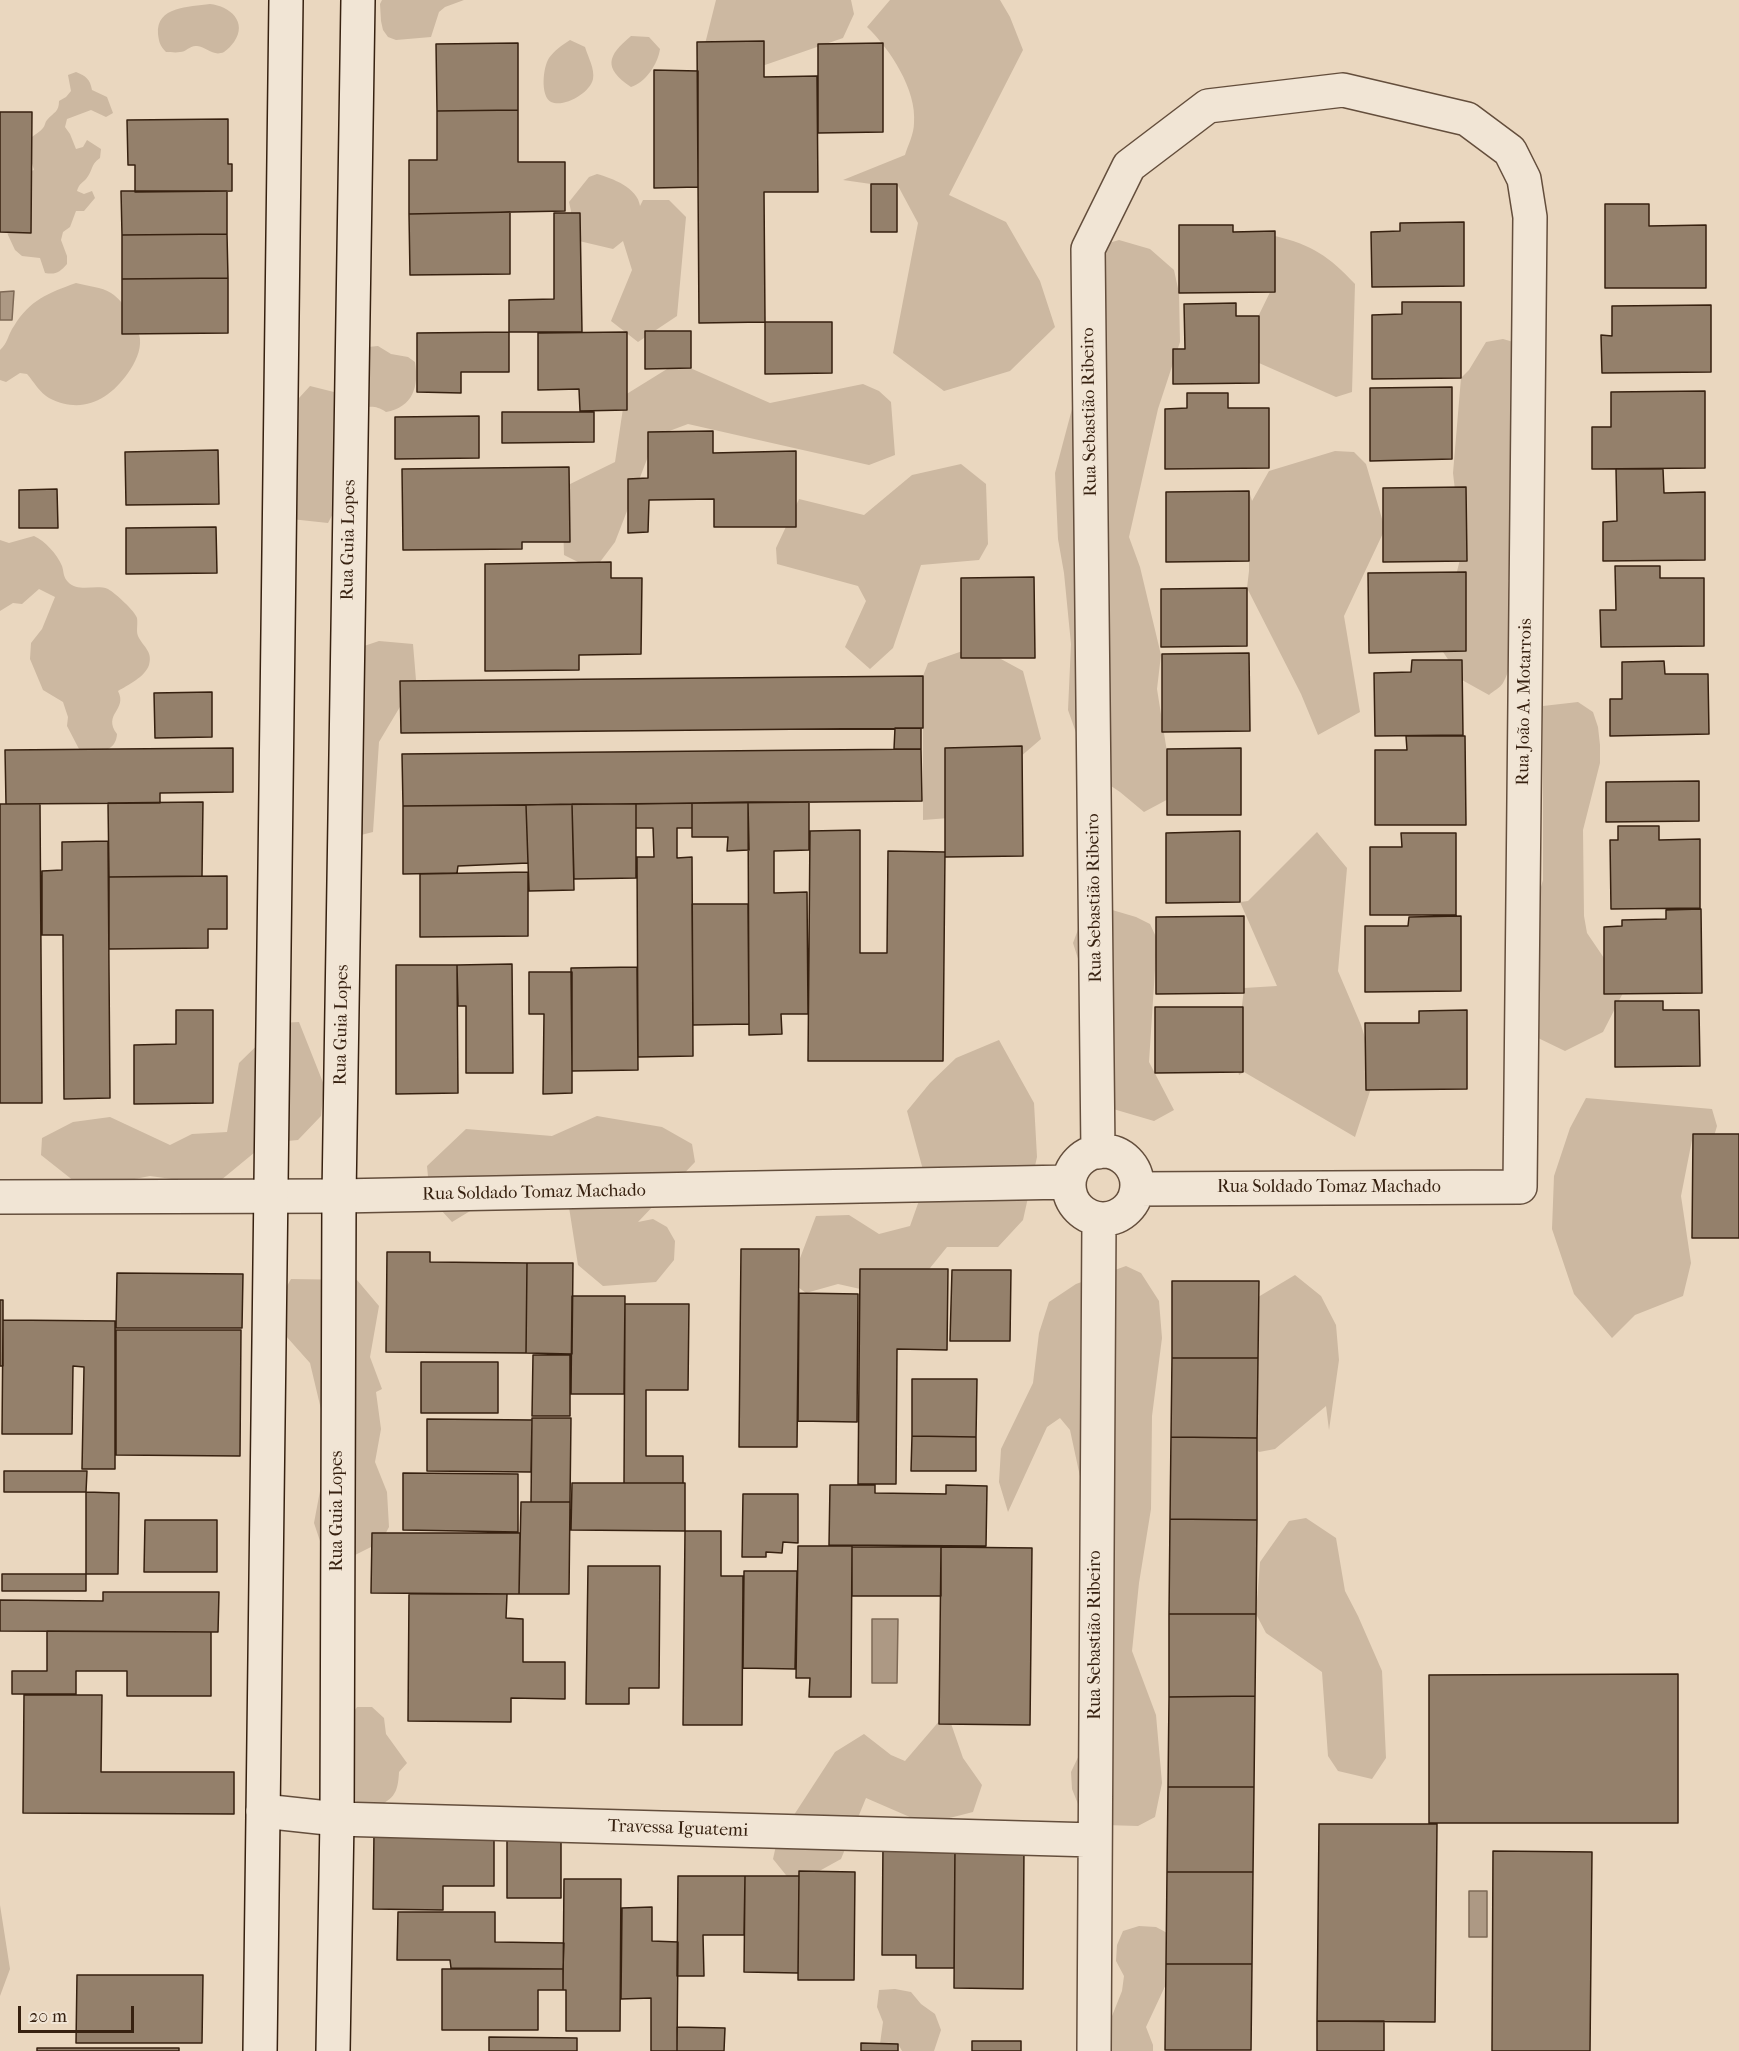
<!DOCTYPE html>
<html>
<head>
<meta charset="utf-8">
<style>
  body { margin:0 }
  #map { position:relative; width:1739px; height:2051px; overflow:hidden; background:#ead7bf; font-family:"IM FELL French Canon",serif }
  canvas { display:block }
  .scale { position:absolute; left:18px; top:2006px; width:116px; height:27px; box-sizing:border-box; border:3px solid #372110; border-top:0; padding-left:8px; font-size:18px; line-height:21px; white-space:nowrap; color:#372110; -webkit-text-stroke:4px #f1e5d5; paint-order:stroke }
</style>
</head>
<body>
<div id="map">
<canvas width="1739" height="2051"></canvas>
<div class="scale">20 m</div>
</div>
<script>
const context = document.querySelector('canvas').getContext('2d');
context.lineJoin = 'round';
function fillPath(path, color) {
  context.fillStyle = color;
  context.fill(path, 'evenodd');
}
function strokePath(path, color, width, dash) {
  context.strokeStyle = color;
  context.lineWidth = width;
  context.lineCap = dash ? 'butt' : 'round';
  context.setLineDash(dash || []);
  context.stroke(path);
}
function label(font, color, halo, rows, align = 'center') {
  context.font = font + ' "IM FELL French Canon",serif';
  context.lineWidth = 4.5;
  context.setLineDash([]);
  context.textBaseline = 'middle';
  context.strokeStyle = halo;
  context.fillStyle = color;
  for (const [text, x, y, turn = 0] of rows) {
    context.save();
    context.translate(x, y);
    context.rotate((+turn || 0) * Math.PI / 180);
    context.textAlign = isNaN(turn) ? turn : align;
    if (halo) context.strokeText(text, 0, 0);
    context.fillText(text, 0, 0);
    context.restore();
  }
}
const green = new Path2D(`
  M382,0H464L445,7L439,12L431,37L396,40L388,37L383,30L381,21L380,4Z
  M716,0H851L854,14L843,38L762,66L704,48Z
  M890,0H1000L1010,17L1023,50L949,195L1006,222L1040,281L1055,327L1010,371L944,391L893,353L918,223L897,184H871L843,180L905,155C908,145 914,134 914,123C917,90 890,49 867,27Z
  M210,4C230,6 248,22 234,42C231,46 228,49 224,52C213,57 207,47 197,46C190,45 186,52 180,52C176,53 170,52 166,52C160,46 159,42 158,34C156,6 189,7 210,4Z
  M631,36L649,37L660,49C658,64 645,83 631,87C603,68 607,56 631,36Z
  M570,40L585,47C588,57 595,69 593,79C590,93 564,108 551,102C540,96 543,67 549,58C554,51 562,45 570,40Z
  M76,72C86,76 90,79 92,90L107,97L113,113L106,117L91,110L67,119L65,127L70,134L76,149L83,147L87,140L101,149L100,158C90,165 93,171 86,179C81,184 79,184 77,191L84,194L92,191L95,198L84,211H76L70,227L63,232L61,240L67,256V264C60,272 56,275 45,273L40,258L22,256L15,250L8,235L4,219L26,173L34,170C31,160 26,147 32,137C35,134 40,132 43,128C45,126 45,122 47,120C54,112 59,112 59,101L66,97L71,91L68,75Z
  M597,174C612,178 638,188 640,206L643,200H669L686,217L677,316L638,342L611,321L632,270L623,241L613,249L579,241L568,228L571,211L569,202L589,177Z
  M1275,236C1312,245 1329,256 1355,284L1352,392L1336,397L1259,363L1252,329L1275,282Z
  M1119,240L1150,249L1174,270L1179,293L1180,342L1158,409L1129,537L1140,567L1161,655L1157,689L1174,796L1144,812L1120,792L1090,772L1068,710L1071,644L1064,573L1058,539L1055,473L1072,409L1077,276L1088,249Z
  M76,283C87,286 102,287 111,293C119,298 124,305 129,314C133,321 139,330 140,339C141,351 135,363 128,373C109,400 82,415 49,398C40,393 34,382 27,374L20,373L6,382L0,380V350C8,343 8,334 14,326C30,300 48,293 76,283Z
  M1503,339L1534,348L1539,407L1509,533L1520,581L1508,580C1510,611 1519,656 1503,683C1500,688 1493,691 1489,695L1462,680L1439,646L1462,551L1453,473L1461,378L1469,370L1486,342Z
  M378,346L391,354L408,357L415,362C419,387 413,407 386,412C374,404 367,407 353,410L336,508L328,523L291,519L288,410L310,386L334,392L342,388L368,347Z
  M681,364L770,403L863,384L879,391L891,402L895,455L869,465L688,424L656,436L615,542L594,570L564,555L562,488L615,462L625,395L667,369Z
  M1335,451L1354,452L1366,464L1385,529L1344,616L1360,712L1318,735L1301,694L1247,588L1249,571V491L1252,501L1269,471Z
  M961,464L986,484L988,544L979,560L921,565L893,648L870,669L845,647L866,601L858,586L777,564L776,548L799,499L864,515L912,475Z
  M34,536C45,541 57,554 62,566C64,572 63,577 68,582C79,593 95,584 108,589C115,593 135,611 137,618C138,624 136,631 138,636C143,647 153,651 149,665C145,677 128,685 118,691C128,710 102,714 117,734C116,753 95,755 79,749L67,726L68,717L63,702L43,690L30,659L31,643L42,629L55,597L39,589L22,604L13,603L0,611V540L9,543Z
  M379,641L413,644L416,680L379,742L373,832L349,838L352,650Z
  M977,646L1023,671L1041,739L949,818L923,820V676L928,663Z
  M1578,702L1593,712L1598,727L1600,745V763L1583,830L1584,916L1587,933L1625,989L1603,1032L1565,1051L1536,1037L1534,911L1543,880V706Z
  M1317,832L1347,868L1338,971L1361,1025L1376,1073L1355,1137L1244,1072L1239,1075L1236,1059L1244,988L1277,986L1240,902L1248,901Z
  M1102,907L1136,917L1150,924L1157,939L1149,1062L1174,1110L1154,1121L1103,1106L1089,993L1073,943L1085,911Z
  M299,1022L324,1085L321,1116L298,1140L266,1143L215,1185L150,1176L84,1189L41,1155L42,1138L73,1122L110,1117L170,1145L192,1134L227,1132L239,1063L280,1023Z
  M999,1040L1034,1103L1037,1157L1023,1220L998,1247H947L905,1299L838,1284L806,1293L791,1282L816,1216L849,1215L879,1234L910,1226L926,1181L907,1111L930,1083L956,1058Z
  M1586,1098L1712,1109L1717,1126L1712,1143L1693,1135L1681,1196L1691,1263L1683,1296L1635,1315L1612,1338L1574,1294L1552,1229L1554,1176L1570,1128Z
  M597,1116L662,1127L692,1144L695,1162L638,1222L653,1219L667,1227L675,1241L674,1260L656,1282L603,1286L578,1265L566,1188L518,1182L452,1222L430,1198L427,1166L466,1129L552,1136Z
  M1126,1266L1141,1273L1159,1301L1162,1338L1152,1416L1151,1509L1139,1583L1132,1651L1156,1715L1162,1783L1155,1817L1138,1826L1105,1825L1090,1818L1078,1804L1072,1789L1071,1772L1091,1730L1084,1495L1070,1430L1060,1418L1047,1427L1008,1512L999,1482L1001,1449L1033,1383L1039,1333L1049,1302L1076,1284Z
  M1295,1275L1321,1296L1336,1325L1339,1360L1329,1430L1326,1406L1275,1449L1259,1452L1234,1424L1233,1312Z
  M291,1279L357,1280L379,1306L370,1357L382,1389L376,1392L381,1429L375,1462L387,1492L389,1527L381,1542L351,1557L320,1541L314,1523L329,1443L310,1363L277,1326L274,1309Z
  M1306,1518L1336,1538L1345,1591L1358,1616L1382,1671L1386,1758L1372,1779L1338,1771L1328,1756L1322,1672L1266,1633L1256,1614L1260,1562L1289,1521Z
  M357,1707H372L384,1718L386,1734L407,1763L399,1772C398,1795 393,1799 373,1809L357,1802L344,1791L346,1723Z
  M947,1712L963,1758L982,1785L973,1812L926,1824L866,1798L841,1859L794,1885L773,1859L777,1841L835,1752L864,1734L891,1755L905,1761Z
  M0,1905L10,1969L0,1996Z
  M1139,1926L1156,1927L1171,1935L1175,1965L1146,2027L1153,2045V2051H1107L1110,2021L1122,1991L1124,1976L1116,1961L1117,1945L1123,1931Z
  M895,1989L911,1992L921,2004L935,2014L941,2030L934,2051H902L898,2044L895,2051H879L883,2022L877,2007L879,1990Z`);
const water = new Path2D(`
  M14,291L12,320H0V292Z
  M872,1619H898L897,1683H872Z
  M1469,1891H1487V1937H1469Z`);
const building = new Path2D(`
  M764,41V77L817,76L818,192H764L765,322L699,323L697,42Z
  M518,43V110L437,111L436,44Z
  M883,43V132L818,133V44Z
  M654,70L698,71V187L654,188Z
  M518,110V162H565V211L409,214V160H437V111Z
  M0,112H32L31,233L0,232Z
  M228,119V164H232V191L135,192V165H128L127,120Z
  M871,184H897V232H871Z
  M121,191H227V234L122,235Z
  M1605,204H1649V226L1706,225V288H1605Z
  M510,212V274L410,275L409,214Z
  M554,213H580L582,332H509V300L554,299Z
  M1464,222V286L1372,287L1371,232L1400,231V223Z
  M1179,225H1233V232L1275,231V292L1179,293Z
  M227,234L228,278L122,279V235Z
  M228,278V333L122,334V279Z
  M1402,302H1461V378L1372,379V315L1402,314Z
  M1236,303V316H1259V383L1173,384V349H1185L1184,304Z
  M1711,305V372L1602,373L1601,335L1612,336V306Z
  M765,322H832V373L765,374Z
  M645,331H691V368L645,369Z
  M509,332V372H461V393L417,392V333Z
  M627,332V410L580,411L579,389L538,390V333Z
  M1452,387V459L1370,461V388Z
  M1705,391V468L1592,469V427H1611V392Z
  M1187,393H1228V408H1269V468L1165,469V409L1187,408Z
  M502,412H594V442L502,443Z
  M479,416V458L395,459V417Z
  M713,431V453L796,451V527H714V499L649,500L648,532L628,533V479L648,478V432Z
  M218,450L219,504L126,505L125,452Z
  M569,467L570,542H522V549L403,550L402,469Z
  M1616,469H1663L1664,493L1705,492V560L1603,561V522L1617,521Z
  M1466,487L1467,561L1383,562V488Z
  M57,489L58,528H19V490Z
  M1249,491V561L1166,562V492Z
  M216,527L217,573L126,574V528Z
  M611,562V578H642L641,654L579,655V670L485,671V564Z
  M1615,566H1660V578H1704V646L1601,647L1600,610H1616Z
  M1466,572V651L1369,653L1368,573Z
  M1034,577L1035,658H961V578Z
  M1247,588V646L1161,647V589Z
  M1249,653L1250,731L1162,732V654Z
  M1412,660H1462L1463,735L1375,736L1374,673L1411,672Z
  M1664,661L1665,674H1708L1709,734L1610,736V699H1622V662Z
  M923,676V728H921L401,733L400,681Z
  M212,692V737L155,738L154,693Z
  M895,728H921V749H894Z
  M1406,736H1465L1466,825H1375V750H1407Z
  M1022,746L1023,856L945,857V748Z
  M233,748V792L160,793V803L6,804L5,750Z
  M1241,748V815H1167V749Z
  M921,749L922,801L403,806L402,754Z
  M1699,781V821L1606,822V782Z
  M203,802L202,876L109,877L108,803Z
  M748,802H809V850L774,851V893L807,892L808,1014H781L782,1034L749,1035Z
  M748,802L749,850L727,851L728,837H692V803Z
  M692,803V828H677V858L692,857L693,1056L638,1057L637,857H654L653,828H636V804Z
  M0,804H40L42,1103H0Z
  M572,804H636V878L574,879Z
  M572,804L574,890L529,891L526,805Z
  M526,805L528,863L458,866L457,873L403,874V806Z
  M1618,826H1659V840L1700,839V908L1611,909L1610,840H1618Z
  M860,830V953H887L888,851L945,852L943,1061H808L810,831Z
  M1240,831V902L1166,903V833Z
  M1401,833H1456V915H1370V847H1402Z
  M108,841L110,1098L64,1099L63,935H42V871L62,870V842Z
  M528,872V936L420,937V874Z
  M227,876V929H208V948L109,949V877Z
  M692,904H748L749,1024L693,1025Z
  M1701,909L1702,993L1604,994V927L1622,926V920L1666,919V910Z
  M1244,916V993L1156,994V917Z
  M1461,916V991L1365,992V926H1408L1409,917Z
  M512,964L513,1073H466V1006H458L457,965Z
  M396,965H457L458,1093L396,1094Z
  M637,967L638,1070L572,1071L571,968Z
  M529,972H572V1093L543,1094L544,1014H529Z
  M1615,1001H1663V1010H1699L1700,1066L1615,1067Z
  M1155,1007H1243V1072L1155,1073Z
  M176,1010H213V1103L134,1104V1045L176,1044Z
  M1467,1010V1089L1366,1090L1365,1023H1419V1011Z
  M1693,1134H1739V1238H1692Z
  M741,1249H799L797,1447H739Z
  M387,1252H430V1262L527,1263L526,1353L386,1352Z
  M527,1263H573L572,1354L526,1353Z
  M860,1269H948L947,1350L897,1349L896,1484H858Z
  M952,1270H1011L1010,1341H950Z
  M117,1273L243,1274L242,1328H116Z
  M1172,1281H1259L1258,1358H1172Z
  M799,1293L858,1294L857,1422L798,1421Z
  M572,1296H625L624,1394H571Z
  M0,1300H3V1366H0Z
  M625,1304H689L688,1390H646V1456H683V1483H624Z
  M3,1320L115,1321V1469H82L84,1367L73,1366L72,1434H2Z
  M116,1330H241L240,1456L116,1455Z
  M533,1355H570V1416H532Z
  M1172,1358H1258L1257,1438L1171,1437Z
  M421,1362H498V1413H421Z
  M912,1379H977L976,1437L912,1436Z
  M532,1418H571L570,1502H531Z
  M427,1419L532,1420L531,1472L427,1471Z
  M912,1436L976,1437V1471H911Z
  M1171,1437L1257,1438V1520L1170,1519Z
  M4,1471H87L86,1492H4Z
  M403,1473L518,1474V1532L403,1530Z
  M572,1483H685V1531L571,1530Z
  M830,1485H875V1493L946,1494V1485L987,1486L986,1546L829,1545Z
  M86,1492L119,1493L118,1574H86Z
  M743,1494H798V1543L783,1542L782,1553L766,1552V1557H742Z
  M521,1502H570L569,1594H519Z
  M1170,1519L1257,1520L1256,1614H1169Z
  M145,1520H217V1572H144Z
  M685,1531H721V1576H743L742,1725H683Z
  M372,1533H520L519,1594L371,1593Z
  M798,1546H852L851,1697H809L810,1678H796Z
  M852,1547H941V1596H852Z
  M941,1547L1032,1548L1030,1725L939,1724Z
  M588,1566H660L659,1688H629V1704H586Z
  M744,1571H797L795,1669L743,1668Z
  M2,1574H86V1591H2Z
  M103,1592H219L218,1632L0,1631V1600L103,1601Z
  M409,1594H507L506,1618L523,1619V1662H565V1699L511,1698V1722L408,1721Z
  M1169,1614H1256L1255,1696L1169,1697Z
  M47,1631L211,1632V1696H127V1671H76V1694H12V1671H47Z
  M1678,1674V1823H1429V1675Z
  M24,1695H102L101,1772H234V1814L23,1813Z
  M1255,1696L1254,1787H1168L1169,1697Z
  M1168,1787H1254L1253,1872H1167Z
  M1319,1824H1437L1435,2022L1317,2021Z
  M374,1833L494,1834V1886H443V1910L373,1909Z
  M507,1836H561V1898H507Z
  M883,1845H955L954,1968H916V1955H882Z
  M955,1845L1024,1846L1023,1989L954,1988Z
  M1493,1851L1592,1852L1590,2051H1492Z
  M799,1871L855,1872L854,1980H798Z
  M1167,1872H1253L1252,1964H1166Z
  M678,1876H745L744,1935H703L704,1976H677Z
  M745,1876H799L798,1973L744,1972Z
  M564,1879H621L620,2031H566V1990H563Z
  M652,1907V1941L678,1942L677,2051H651V1998L621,1999L622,1908Z
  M398,1912H495V1942L564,1943L563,1969L451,1968L450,1960H397Z
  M1166,1964H1252L1251,2050H1165Z
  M442,1969H563V1990H538V2030H442Z
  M77,1975H203L202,2043H76Z
  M1317,2021H1384V2051H1317Z
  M677,2027L725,2028L724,2051H677Z
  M489,2037L577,2038V2051H489Z
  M972,2041H1021V2051H972Z
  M861,2043L898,2044V2051H861Z
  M37,2048H179V2051H37Z`);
const street = new Path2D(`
  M1069 1185a34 34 0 1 1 68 0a34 34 0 1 1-68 0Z
  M1098,1152L1088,249L1129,166L1208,106L1343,90L1467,119L1510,151L1524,179L1530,217L1520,1187L1137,1189
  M0,1197L339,1196L1069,1182
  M263,1811L337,1819L1094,1840
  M1094,2051L1099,1220`);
const secondary = new Path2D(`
  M260,2051L286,0
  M333,2051L337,1819L339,1196L358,0`);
const streetNames = [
  ["Rua Sebastião Ribeiro",1090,412,-91],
  ["Rua Guia Lopes",349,540,-89],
  ["Rua João A. Motarrois",1525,702,-89],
  ["Rua Sebastião Ribeiro",1095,898,-91],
  ["Rua Guia Lopes",342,1025,-89],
  ["Rua Soldado Tomaz Machado",1329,1188],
  ["Rua Soldado Tomaz Machado",534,1193,-1],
  ["Rua Guia Lopes",338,1511,-90],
  ["Rua Sebastião Ribeiro",1096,1635,-90],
  ["Travessa Iguatemi",678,1829,2]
];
fillPath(green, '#ccb8a1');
fillPath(water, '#ad9984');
strokePath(water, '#7e6956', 1.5);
fillPath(building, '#94806b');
strokePath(building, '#372110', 1.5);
strokePath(street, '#644e3c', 36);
strokePath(secondary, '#372110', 36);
strokePath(street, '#f1e5d5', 33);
strokePath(secondary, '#f1e5d5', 33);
label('18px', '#372110', '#f1e5d5', streetNames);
</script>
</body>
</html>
